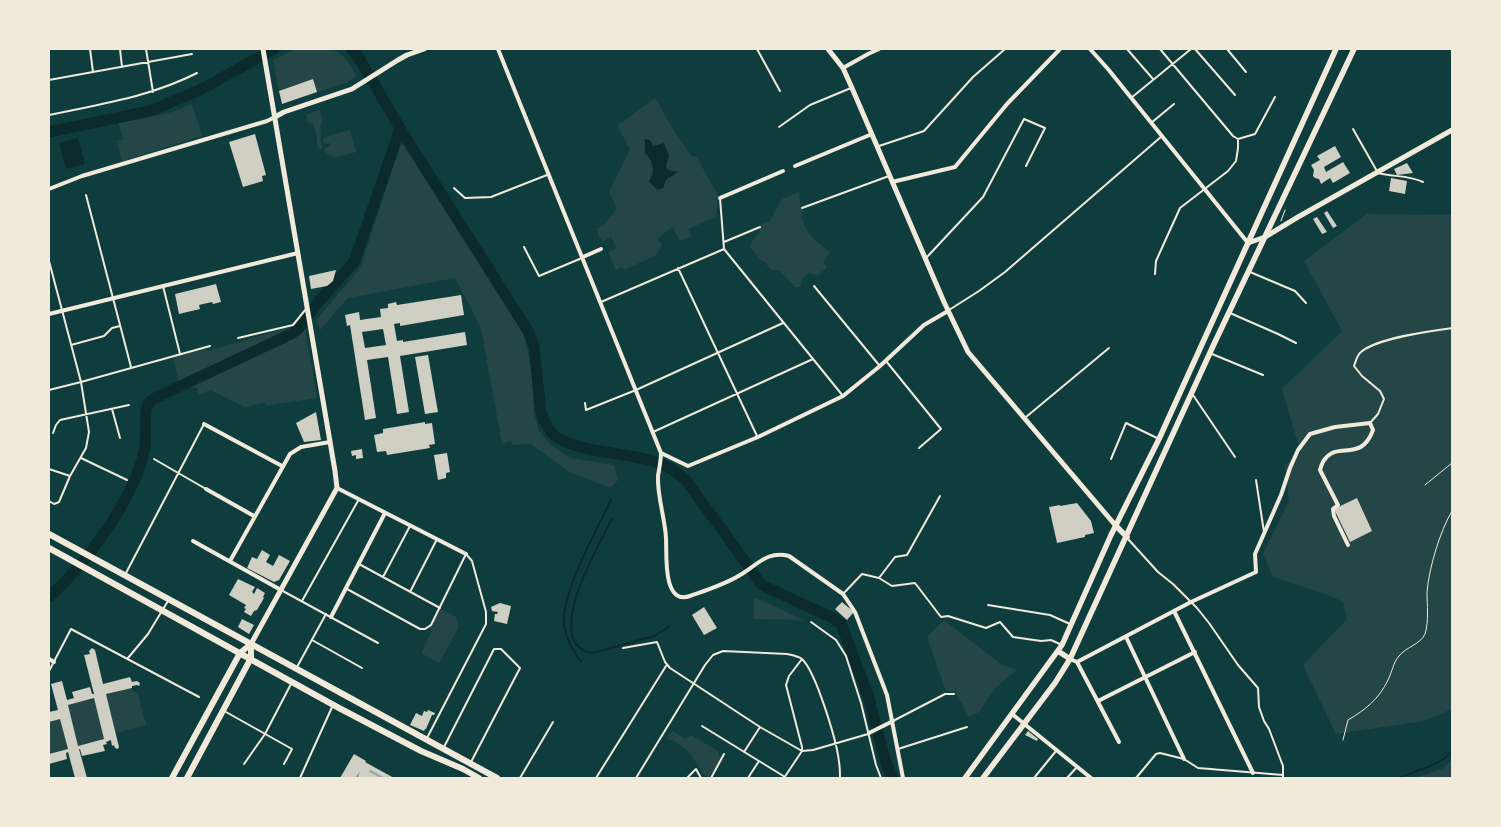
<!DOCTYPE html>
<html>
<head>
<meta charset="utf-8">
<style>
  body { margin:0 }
  #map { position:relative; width:1501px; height:827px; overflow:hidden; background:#0f3d3e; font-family:Ubuntu,sans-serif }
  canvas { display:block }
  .frame { position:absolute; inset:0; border:50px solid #f1e9da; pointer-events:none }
</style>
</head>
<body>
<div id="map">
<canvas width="1501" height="827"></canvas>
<div class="frame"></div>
</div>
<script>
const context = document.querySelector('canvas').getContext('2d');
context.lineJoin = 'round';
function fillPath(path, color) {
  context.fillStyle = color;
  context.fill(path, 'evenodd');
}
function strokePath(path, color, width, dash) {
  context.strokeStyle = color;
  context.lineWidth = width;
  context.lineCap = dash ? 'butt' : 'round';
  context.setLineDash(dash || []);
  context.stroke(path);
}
const green = new Path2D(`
  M295,49C332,49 337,42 357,76L346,83L317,92L313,80L279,91L273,60Z
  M655,98L673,129L692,157L696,156L718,195L716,217L688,229L692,237L680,241L673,227L658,238L662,245L656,255L624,270L622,267L616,270L608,252L617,248L611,237L602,242L596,229L605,224L617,208L609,192L630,149L617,126Z
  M192,104L202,136L122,161L116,141L124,139L118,123L173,112Z
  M320,110L323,122C317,128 323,134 320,141L323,146L321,150L317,147V137L313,124L308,123L306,115Z
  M350,130L356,152L334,158L325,152V148L331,146L330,143L325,144L323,142V139L325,137Z
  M404,144L408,148L522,327L531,365L534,413L539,431L550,444L570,458L614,465L618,480L611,488L569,472L531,444L512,445L511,441L502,444L481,328L455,278L348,298L320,330L316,320L357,272L361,265L400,146Z
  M799,192L800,203L803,211L801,213C804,232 815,241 830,252L823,263L827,267L818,276L810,273L802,279L801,287H795L780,271L770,269L765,262L760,259L750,247L751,243L759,233L761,224L770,221L782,199Z
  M1367,214L1452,215V709L1424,721L1336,734L1303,665L1347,619L1343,602L1331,596L1273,577L1263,554L1289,501L1285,465L1301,454L1282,389L1342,331L1304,261Z
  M294,326L291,330L265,343L268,348L296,335L305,327L317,398L271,405L268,406L263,403L245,407L211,390L199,394L197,388H189L179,384L173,357L207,349L208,351Z
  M754,597L758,599L804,620L754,619Z
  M441,609L456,617L459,627L439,663L421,653L432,631L429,629Z
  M944,620L1002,665L1017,670L996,687L979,712L969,717L955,692L946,691L927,637Z
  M130,688L138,695L146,725L116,733L106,694Z
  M94,698L104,739L78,746L68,705Z
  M60,719L68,749L49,754V722Z
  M672,730L685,739L691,735L718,751L720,759L710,776L708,777L704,775C696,763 686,742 669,740L667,737Z
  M1452,759V778H1415L1444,768Z`);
const water = new Path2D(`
  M78,138L85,164L66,169L59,143Z
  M645,139L650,140L653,146L664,143L669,155L666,166L668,170L678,172L666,180L663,188L657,190L649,181C656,171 653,161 645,153Z`);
const stream = new Path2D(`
  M612,519C600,543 539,645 593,653L654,636L670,626
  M581,662C573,650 565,638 564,623C562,591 597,530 611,500
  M1399,778C1416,770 1440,766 1452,751`);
const river = new Path2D(`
  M351,49L359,58L404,135L528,331L534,346L541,413C544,421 548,430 555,436C580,453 623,452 653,461C666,464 675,471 686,480L761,584L768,588L833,618L841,624L868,695L886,763L893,778
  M49,132L150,111L200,90L274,49
  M49,597C86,564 133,500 144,452C147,439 145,423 146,410L148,404L153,399L291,334L298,329L319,301L354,262L400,129`);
const building = new Path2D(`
  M313,79L317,92L282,104L279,91Z
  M255,134L266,175L262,176L263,181L243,187L229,142Z
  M1335,146L1341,157L1324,167L1326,172L1343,162L1350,173L1333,183L1330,178L1321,184L1319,179L1315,178L1313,176L1314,170L1311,165L1320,160L1317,156Z
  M1407,163L1413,173L1397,175L1394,169Z
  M1391,178L1407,181L1405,194L1389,191Z
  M1327,211L1337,226L1333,228L1324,213Z
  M1317,217L1327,232L1322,234L1313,219Z
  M336,270L333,281L327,286L311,289L309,276Z
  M216,284L221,302L213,304L212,302L199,305L200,309L179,314L175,294Z
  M461,295L464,315L400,326V323L394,324L397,341L403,340V342L465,332L467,345L400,356L409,412L397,414L388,357L367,360L376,418L365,420L350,325L347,326L345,315L359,312L360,320L381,317L380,309L388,308V304L396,302L397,305ZM383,329L386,345L365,348L362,332Z
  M428,355L438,412L425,414L415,357Z
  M316,412L321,440L304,442L296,423Z
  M425,422V424L432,423L435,444L429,445L430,448L387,455L386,451L377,452L374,435L383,433V429Z
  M362,449L363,458L356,459V455L352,456L351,451Z
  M447,453L450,472L446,473V478L438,480L434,455Z
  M1357,498L1372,531L1350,542L1334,509Z
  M1077,503L1091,521L1094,533L1085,535V537L1057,543L1049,507L1060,505V506Z
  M262,550L270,555L266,562L273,566L279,555L290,561L279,580L274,582L247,568L252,557L257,559Z
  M238,579L255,587L252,592L254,594L257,588L265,593L263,597L264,598L257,610L254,611L251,616L244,612L246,609L244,608L246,605L229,595Z
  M842,602L854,612L847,620L835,609Z
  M500,603L511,606L507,624L494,621L495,614H497L498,612L492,611L491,607Z
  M704,607L717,628L704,635L692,615Z
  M242,619L254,625L249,634L238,627Z
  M92,648L95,650L103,684L130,677L132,682L137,681L140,683L139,686L137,685L132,686V688L106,694L119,747L118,749L115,748L114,745L112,746L111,740L106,742L107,744L103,745L105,751L82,756L80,749H79L87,778H75L68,752L66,753L67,759L49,764V754L68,749L60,719L49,722V712L58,710L51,684L62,681L67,700L74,698L72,692L90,687L92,694H94L84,655L90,654L89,651ZM94,698L104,739L78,746L68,705Z
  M428,710L435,713L434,715H432L426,729H425L424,731L410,725L416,713L422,716L424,711L427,712Z
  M1028,731L1038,739L1037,741L1025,735Z
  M354,754L366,761L365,762L394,778H357L360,771L356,778H340Z`);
const path = new Path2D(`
  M1281,221L1285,210
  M1425,485L1452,463
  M1343,740L1348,720C1365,710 1379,699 1388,680C1392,672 1393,663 1399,656C1406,647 1421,644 1425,634C1429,621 1427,605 1427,592C1429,568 1440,531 1452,511`);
const service = new Path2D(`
  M90,49L93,72
  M120,49L122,67
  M146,49L153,92
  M757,49L780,91
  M1127,49L1153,79
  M1160,49L1233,136L1238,139L1255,134L1275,97
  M1195,49L1235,95
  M1227,49L1246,72
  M49,80L192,54
  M1131,98L1191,49
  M49,115C100,104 150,97 197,73
  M1151,123L1174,104
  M779,127L810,105L851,88
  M1353,129L1378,173C1393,177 1408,175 1423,182
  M879,146L924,131L973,77L1005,49
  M454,188L465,198L491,197L547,175
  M86,195L131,367
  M720,198L724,249L843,396
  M802,208L889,176
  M724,242L760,227
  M524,247L539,276L582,258
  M927,257L983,197L1024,119L1045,128L1026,166
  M49,261L81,382L49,390
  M678,268L757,436
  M1250,272L1295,291L1306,303
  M1155,274L1156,261L1180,208L1228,171L1236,161L1238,148V139
  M163,286L180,354
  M814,286L879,365
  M601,302L724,249
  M949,310L979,291L1005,272L1162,136
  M1230,313L1278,334L1296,343
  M238,338L293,325L306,309
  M71,345L104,336L112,328L120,326
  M1212,354L1263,375
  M886,361L941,429L919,448
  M1193,395L1235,457
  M585,403L586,410L636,390L783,323
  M112,409L120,438
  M1026,417L1109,348
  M1370,423L1378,414L1384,399L1380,391L1362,376L1354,366C1356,361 1357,355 1361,352C1377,338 1430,331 1452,328
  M653,432L813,359
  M53,433L56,425L60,420L129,405
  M81,458L127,480
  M154,459L206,489
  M1111,459L1126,423L1157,438
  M49,469L70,476
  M1256,480L1264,532
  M49,501L54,504L59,502L70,476L86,448L89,432L81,382L210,346
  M1128,539L1158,572L1173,584L1197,608L1209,623L1238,665L1258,688L1259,707L1264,721L1269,729L1283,766V778
  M359,564L440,608
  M126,573L204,424
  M383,577L410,526
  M879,578L892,586L915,583L941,617L948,616L986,628L1000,622L1013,637L1041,641L1051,640L1062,645
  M347,589L420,629H425L431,625L466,554L472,561L486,612V624L427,738
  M281,590L378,643
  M410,592L437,539
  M844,593L862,574L879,578L895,557L907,555L940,496
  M302,601L359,499
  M988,605L1050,615L1070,624
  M811,622L836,640L846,656L861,703L876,765L881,778
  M312,640L362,668
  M623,648L657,642L665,662L670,668L760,727L802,751L813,750L868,734
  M128,658L148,634L168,601
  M297,667L326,614
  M49,671L71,629L199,697
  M226,712L292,749L284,764
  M893,721L945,694H954
  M702,726L785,777
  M444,747L494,649H501L520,668L471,762
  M898,749L967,727
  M744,752L760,727
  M244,764L265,734L291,684
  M300,778L333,705
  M520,778L553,722
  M596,778L666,666
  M636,778L705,665L713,655L723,651L787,654C792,655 798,656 802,659C816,672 837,742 839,762C840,768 840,773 840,778
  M687,778L696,769L701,778
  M711,778L724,754
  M748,778L759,761
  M784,778L802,751V747L786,685L789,676L802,659
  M1034,778L1056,751
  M1067,778L1077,767
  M1136,778L1156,754L1160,753L1184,759L1198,768L1283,775`);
const minor = new Path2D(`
  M498,49L661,453C661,461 659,469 658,476C657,496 665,518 666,538C667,553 662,606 690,596C707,590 726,584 740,575C757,565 768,550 789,556L843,594L855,612L887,695L903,778
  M1090,49L1108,69L1248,243
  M843,68L868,54L879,49
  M795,166L872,134
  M892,182L955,167L1007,104L1060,49
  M49,189L82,176L267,121L275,117
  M720,198L783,171
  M583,257L601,249
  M49,314L298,253
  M204,424L282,466
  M661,453L688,466L758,437L843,396L880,366L924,325L948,311
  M337,488L466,554
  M206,489L254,516
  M193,541L281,590
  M230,561L290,454L301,447L330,442
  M1174,611L1253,773
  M331,617L385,513
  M1126,637L1184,759
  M49,659L54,662
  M1070,659L1077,662L1191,602L1256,572L1255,554L1281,495L1290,468L1298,450L1310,434L1335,427L1370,423L1373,430C1361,463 1338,441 1325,459C1322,462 1321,467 1320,470L1338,505L1333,509L1334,516L1348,545
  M1077,662L1119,742
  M1098,701L1195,652
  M1012,714L1091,778
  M869,733L893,721`);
const tertiary = new Path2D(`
  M828,49L843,68L852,88L944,302L968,352L1116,526
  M275,117L284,112L352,89L398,60L407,55L424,49
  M1248,243L1265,237L1298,217L1452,130
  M251,644L337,488L335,471L263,49`);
const secondary = new Path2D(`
  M1116,526L1127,537
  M1058,651L1070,659
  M965,778L1062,645L1111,535L1159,439L1336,49
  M983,778L1055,683L1070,659L1214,344L1354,49`);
const primary = new Path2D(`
  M49,534L497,778
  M49,548L339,708L421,751L463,769L479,778
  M172,778L240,653L251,644
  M187,778L251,658V644`);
const rail = new Path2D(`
  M370,771L383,778`);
fillPath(green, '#244646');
fillPath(water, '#0a2a2b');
strokePath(stream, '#0a2a2b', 2);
strokePath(river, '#0a2a2b', 11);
fillPath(building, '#cfcfc3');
strokePath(path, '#f1e9da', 1);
strokePath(service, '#f1e9da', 2);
strokePath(minor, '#f1e9da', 4);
strokePath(tertiary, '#f1e9da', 5);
strokePath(secondary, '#f1e9da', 5.5);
strokePath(primary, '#f1e9da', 6);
strokePath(rail, '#97a49c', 2);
</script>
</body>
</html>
